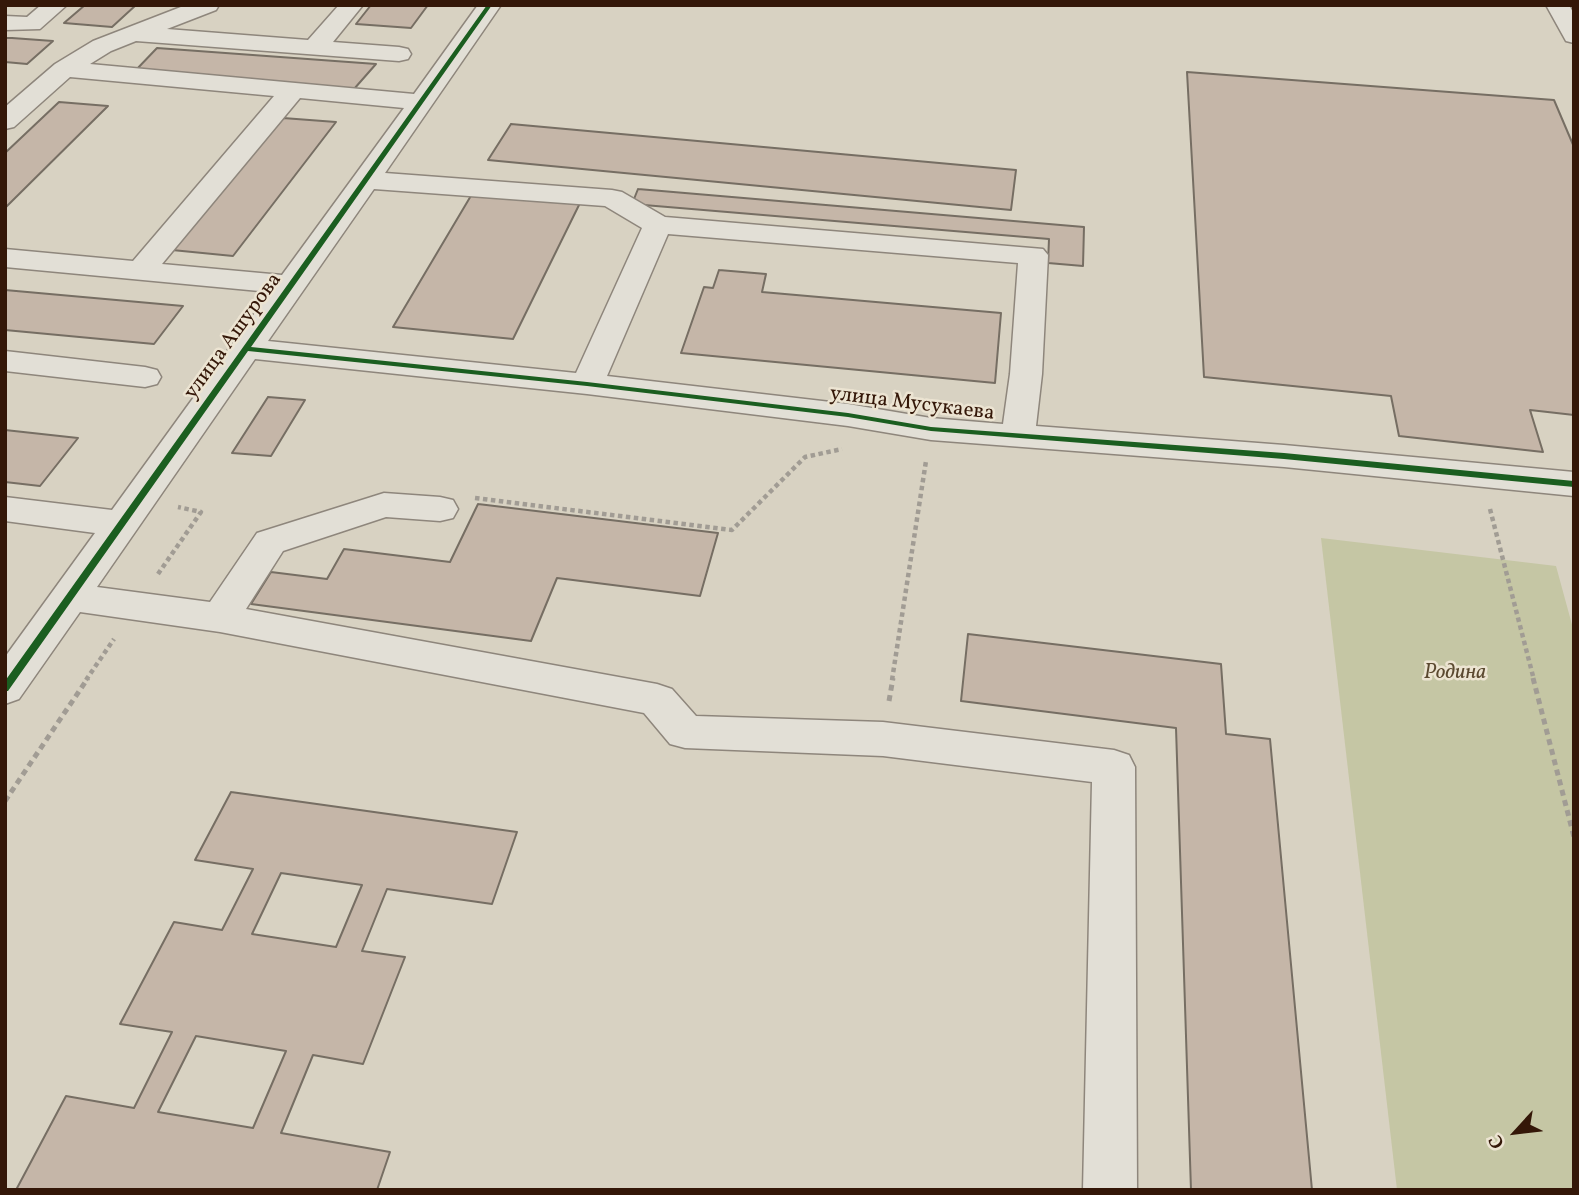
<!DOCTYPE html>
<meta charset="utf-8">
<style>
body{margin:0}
#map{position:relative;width:1579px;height:1195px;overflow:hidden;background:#d8d2c2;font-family:Vollkorn,serif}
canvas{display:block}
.frame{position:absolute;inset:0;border:7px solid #341708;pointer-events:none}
.north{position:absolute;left:1481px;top:1097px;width:70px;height:70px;-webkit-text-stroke:5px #ece4d2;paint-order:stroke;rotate:243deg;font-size:19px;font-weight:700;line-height:28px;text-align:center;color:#341708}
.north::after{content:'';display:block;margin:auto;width:24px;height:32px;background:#341708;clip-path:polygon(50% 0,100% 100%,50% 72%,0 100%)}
</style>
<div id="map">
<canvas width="1579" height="1195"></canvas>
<div class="frame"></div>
<div class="north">С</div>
</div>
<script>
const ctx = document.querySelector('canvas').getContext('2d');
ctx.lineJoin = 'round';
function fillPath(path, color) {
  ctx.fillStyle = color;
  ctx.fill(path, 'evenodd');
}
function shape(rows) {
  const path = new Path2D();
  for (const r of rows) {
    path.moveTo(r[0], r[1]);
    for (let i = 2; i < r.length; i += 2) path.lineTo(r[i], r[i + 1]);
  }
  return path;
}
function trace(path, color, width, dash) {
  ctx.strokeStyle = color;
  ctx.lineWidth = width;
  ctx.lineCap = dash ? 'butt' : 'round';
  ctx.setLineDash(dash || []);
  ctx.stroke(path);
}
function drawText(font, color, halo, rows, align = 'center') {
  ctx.font = font + ' Vollkorn,serif';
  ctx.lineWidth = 5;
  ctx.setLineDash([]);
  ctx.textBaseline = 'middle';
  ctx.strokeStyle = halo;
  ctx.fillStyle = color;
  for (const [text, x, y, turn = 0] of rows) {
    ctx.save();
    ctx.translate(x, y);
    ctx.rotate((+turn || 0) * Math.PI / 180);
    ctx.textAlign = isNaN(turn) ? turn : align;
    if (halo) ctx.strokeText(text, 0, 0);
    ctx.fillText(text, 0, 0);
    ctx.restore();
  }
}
fillPath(shape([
 [1321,538,1556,566,1574,632,1574,1190,1397,1190]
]), '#c5c6a4');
const building = shape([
 [85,5,136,5,112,27,64,23,85,5],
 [371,5,428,5,411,28,356,24,371,5],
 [5,38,12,38,53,41,27,64,5,62,5,38],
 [157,48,376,64,354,89,135,71,157,48],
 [1187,72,1554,100,1574,147,1574,415,1530,410,1543,452,1399,436,1391,396,1204,377,1187,72],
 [59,102,108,106,5,208,5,153,59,102],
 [283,118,336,122,233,256,172,250,283,118],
 [511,124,1016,170,1011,210,488,160,511,124],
 [638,189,1084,227,1083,266,1048,263,1049,239,632,204,638,189],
 [472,194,580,203,513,339,393,327,472,194],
 [719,270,766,274,762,292,1001,313,995,383,681,353,704,287,713,288,719,270],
 [5,290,183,306,154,344,5,330,5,290],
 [268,397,305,400,271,456,232,453,268,397],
 [5,430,78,438,40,486,5,482,5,430],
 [478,504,718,533,700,596,557,578,531,641,251,604,271,572,327,579,344,549,450,562,478,504],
 [968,634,1221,664,1226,734,1270,739,1312,1190,1191,1190,1176,728,961,701,968,634],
 [231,792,517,832,492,904,387,889,362,951,405,957,363,1064,313,1055,281,1133,390,1152,377,1190,16,1190,66,1096,134,1108,172,1032,120,1024,174,922,222,930,253,869,195,860,231,792],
 [281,873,362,885,336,947,252,934,281,873],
 [196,1036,286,1051,253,1128,158,1112,196,1036]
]);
fillPath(building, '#c5b6a8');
trace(building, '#766e63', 2);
const minor = shape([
 [41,5,67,5,40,29,5,30,5,16,27,17,41,5],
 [186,5,219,5,216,10,167,29,308,40,339,5,363,5,333,42,399,47,408,49,411,54,408,59,399,61,136,41,111,51,90,64,414,94,478,5,501,5,385,173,612,190,622,192,665,217,1043,249,1048,255,1042,374,1036,426,1284,445,1574,472,1574,496,1284,467,931,440,848,426,587,394,255,359,97,587,210,602,257,533,384,493,440,497,453,500,458,509,453,518,440,521,386,517,283,551,246,609,657,684,672,689,696,716,883,722,1114,750,1129,755,1135,767,1137,1190,1083,1190,1092,782,883,756,685,748,670,744,644,713,220,632,80,612,19,699,5,704,5,657,95,533,5,521,5,497,112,510,270,292,5,267,5,249,133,261,274,96,70,77,14,127,5,129,5,107,55,64,93,41,186,5],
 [300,98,404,108,282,275,162,264,300,98],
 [374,189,605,206,642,228,576,373,268,341,374,189],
 [668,234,1018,263,1010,374,1003,424,931,418,848,404,607,376,668,234],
 [1546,5,1569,5,1574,14,1574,43,1566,41,1546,5],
 [5,351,145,367,157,370,161,377,157,384,145,387,5,371,5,351]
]);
trace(minor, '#8e867c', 3);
trace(shape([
 [475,498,732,530,805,457,842,449],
 [1490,509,1534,680],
 [158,574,201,512,178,507],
 [86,680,114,639],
 [892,680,926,461]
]), '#a19c94', 4.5, [4.5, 3.5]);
trace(shape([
 [1533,678,1574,837],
 [889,701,893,678],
 [5,801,88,678]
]), '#a19c94', 5, [6, 4.5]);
fillPath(minor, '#e2dfd6');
fillPath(shape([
 [487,5,492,5,251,347,587,382,848,413,931,427,1284,453,1574,481,1574,487,1284,459,931,431,848,417,587,386,248,351,8,691,5,691,5,681,487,5]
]), '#1b5e20');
drawText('21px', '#341708', '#ece4d2', [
 ["улица Ашурова",234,337,-54],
 ["улица Мусукаева",912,405,7]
]);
drawText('italic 21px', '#5b4930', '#ece4d2', [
 ["Родина",1455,674]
]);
</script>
